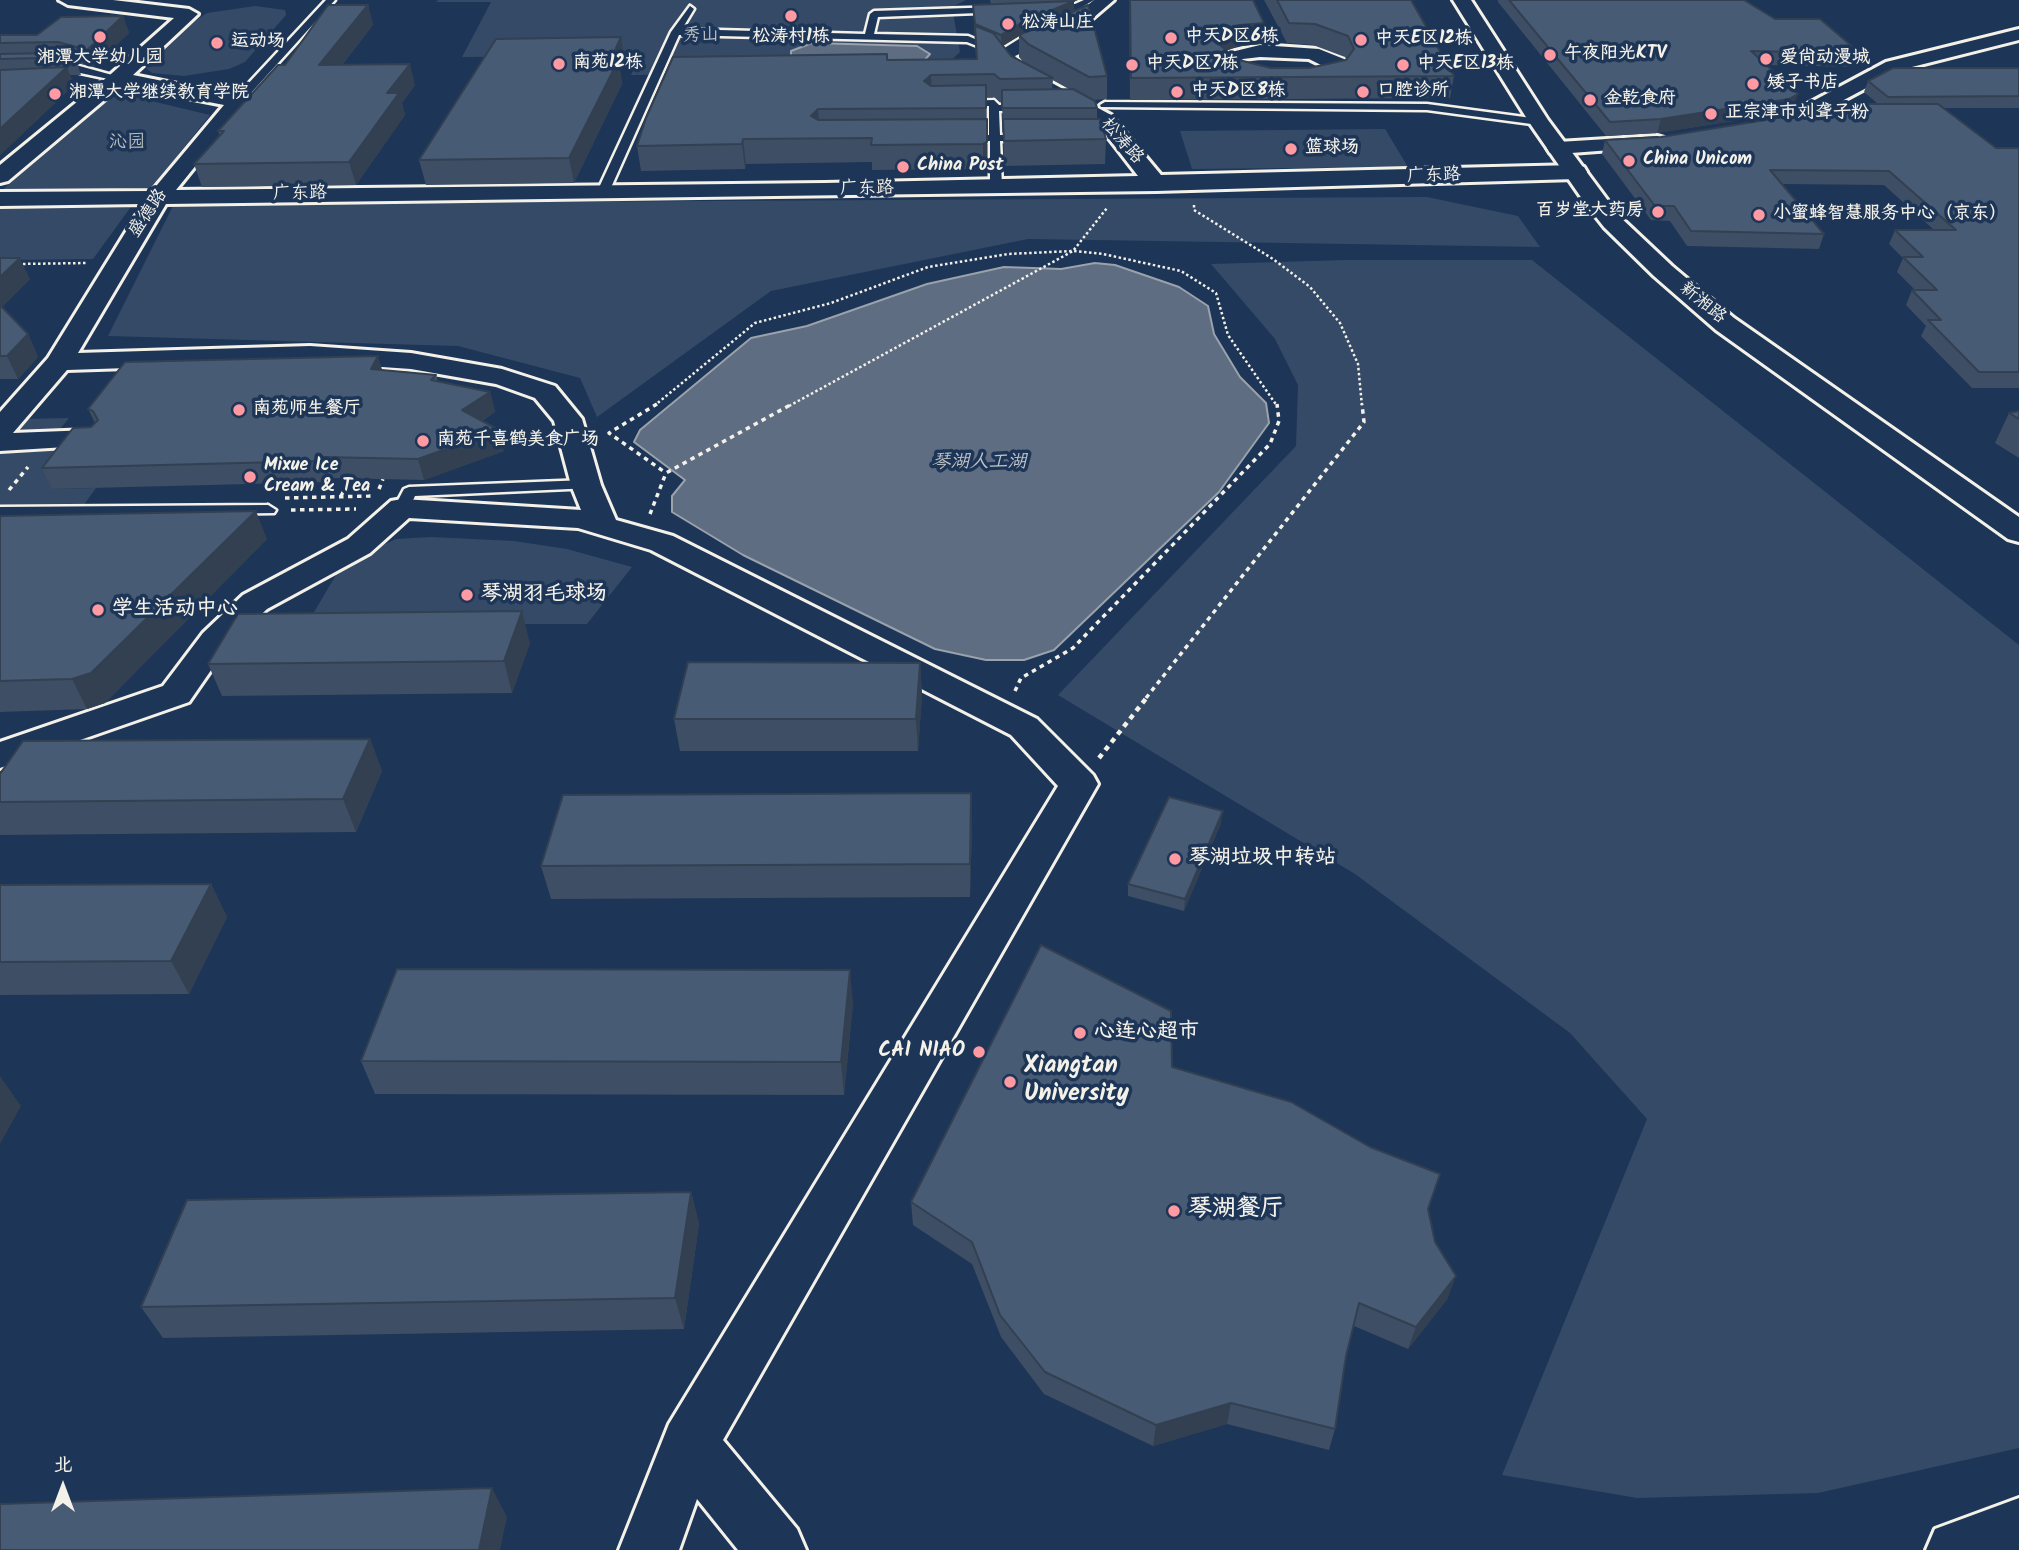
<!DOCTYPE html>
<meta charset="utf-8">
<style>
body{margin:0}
#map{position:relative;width:2019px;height:1550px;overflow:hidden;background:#1d3557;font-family:Kalam,"LXGW WenKai TC",sans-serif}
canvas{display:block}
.north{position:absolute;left:28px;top:1452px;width:70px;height:70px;-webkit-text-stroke:5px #1d3557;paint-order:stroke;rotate:0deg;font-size:19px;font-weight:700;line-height:28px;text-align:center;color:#f4f1e8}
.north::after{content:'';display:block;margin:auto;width:24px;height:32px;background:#f4f1e8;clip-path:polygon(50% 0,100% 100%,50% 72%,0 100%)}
</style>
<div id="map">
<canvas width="2019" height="1550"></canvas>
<div class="north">北</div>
</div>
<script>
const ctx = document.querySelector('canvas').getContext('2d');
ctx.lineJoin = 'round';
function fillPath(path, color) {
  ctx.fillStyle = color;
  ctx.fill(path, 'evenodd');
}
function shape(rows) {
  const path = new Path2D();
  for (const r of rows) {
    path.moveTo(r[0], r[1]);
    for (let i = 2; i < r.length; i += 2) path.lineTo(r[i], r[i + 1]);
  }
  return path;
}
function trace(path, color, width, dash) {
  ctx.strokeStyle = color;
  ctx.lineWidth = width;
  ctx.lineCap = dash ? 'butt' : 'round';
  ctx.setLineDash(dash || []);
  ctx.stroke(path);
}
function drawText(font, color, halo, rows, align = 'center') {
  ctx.font = font + ' Kalam,"LXGW WenKai TC",sans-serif';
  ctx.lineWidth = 7;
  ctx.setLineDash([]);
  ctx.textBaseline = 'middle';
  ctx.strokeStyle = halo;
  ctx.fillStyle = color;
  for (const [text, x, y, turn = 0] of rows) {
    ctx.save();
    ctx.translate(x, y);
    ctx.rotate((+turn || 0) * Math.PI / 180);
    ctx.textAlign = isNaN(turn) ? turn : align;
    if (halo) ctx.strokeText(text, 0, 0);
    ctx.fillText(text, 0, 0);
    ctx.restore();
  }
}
fillPath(shape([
 [438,0,966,0,952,7,960,52,938,73,631,75,640,56,462,57,491,2,436,2],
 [255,6,285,10,286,15,245,62,229,69,184,76,152,73,146,68,192,23,207,13],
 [114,92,210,115,149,191,0,192],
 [1385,129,1408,167,1192,169,1180,131],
 [1427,197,1518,216,1540,247,1028,239,771,291,597,417,580,378,458,346,108,336,174,204],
 [133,204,93,259,0,260,0,206],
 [1345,260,1532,260,2019,645,2019,1448,1818,1493,1637,1498,1502,1475,1647,1119,1570,1033,1355,874,1058,695,1296,446,1298,385,1275,339,1211,264],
 [69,418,52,439,90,439,53,489,96,488,81,509,0,510,0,444,21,419],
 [431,537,514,541,567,549,632,567,587,624,307,624,343,563,396,539]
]), '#354a67');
const water = shape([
 [812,43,917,46,930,54,922,63,791,60,791,51,812,43],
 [1095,263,1115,265,1179,287,1208,306,1214,334,1240,377,1266,403,1269,423,1219,492,1054,650,1024,660,986,660,935,649,743,555,672,512,672,496,685,480,634,442,640,430,751,338,807,326,927,284,1004,267,1061,269,1095,263]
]);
fillPath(water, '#5e6d82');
trace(water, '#9aa2ab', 2);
const lane = shape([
 [326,0,335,0,241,104,233,104,233,100,326,0],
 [1084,0,1094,0,1077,10,1048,11,1044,8,1048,5,1075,4,1084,0],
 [690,6,694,9,682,29,865,34,870,14,874,11,1000,7,1004,10,1003,12,878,17,874,34,968,36,1003,51,995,53,967,42,679,35,609,192,599,194,597,192,671,32,690,6],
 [55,62,65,62,123,78,118,81,52,67,50,65,55,62],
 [994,100,999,105,1028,104,1033,107,1028,110,999,111,1000,135,1027,135,1032,138,1027,141,1000,141,1002,187,996,190,990,187,990,141,963,141,958,138,963,135,989,135,989,106,961,107,956,104,961,101,994,100],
 [1105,102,1427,104,1539,119,1544,122,1539,125,1427,110,1101,107,1100,105,1105,102],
 [586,480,594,485,591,488,415,496,408,511,402,513,394,508,404,489,409,487,586,480],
 [268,505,276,510,274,513,0,517,0,507,268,505]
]);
const street = shape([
 [59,0,113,0,189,9,198,14,133,75,237,96,244,98,247,102,176,190,825,183,1138,176,1097,123,1012,77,995,54,1022,37,1074,16,1094,0,1114,0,1086,24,1015,56,1026,69,1111,115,1161,175,1576,165,1584,167,1587,172,1584,177,1576,179,1156,191,166,204,78,353,310,346,411,353,502,369,555,386,582,419,601,485,616,520,673,536,1037,719,1093,775,1098,784,723,1440,797,1529,806,1550,738,1550,697,1499,679,1550,619,1550,669,1424,1058,786,1011,735,651,550,578,528,409,518,370,553,267,609,227,647,189,702,0,768,0,742,163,686,203,633,243,595,348,539,391,501,402,499,581,510,571,485,554,421,535,398,496,384,411,369,310,362,67,370,13,433,90,430,100,433,105,439,100,445,0,451,0,412,48,358,143,204,0,206,0,192,152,191,224,105,122,85,8,181,0,183,0,165,111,74,174,18,68,5,59,0],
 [2019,29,2019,40,1900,70,1797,125,1775,129,1768,127,1765,123,1768,119,1785,116,1886,62,2019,29],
 [1260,45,1319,49,1344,59,1349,69,1342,79,1335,81,1306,87,1269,87,1235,79,1219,64,1223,54,1260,45],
 [1260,57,1309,59,1329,69,1306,75,1269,75,1249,71,1239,62,1243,59,1260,57],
 [1657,136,1664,138,1668,142,1664,146,1558,154,1550,153,1547,148,1550,143,1558,142,1657,136],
 [2019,1498,2019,1550,1926,1550,1935,1529,2019,1498]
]);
const secondary = shape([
 [1453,0,1471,0,1548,120,1620,217,1672,266,1734,318,2019,517,2019,542,2008,539,1716,330,1654,276,1604,227,1585,203,1529,122,1453,0]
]);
trace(lane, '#f4f1e8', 5);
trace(street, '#f4f1e8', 6);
trace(secondary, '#f4f1e8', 6);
trace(shape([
 [1194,205,1194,210,1273,259,1310,287,1340,323,1358,364,1362,406],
 [18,264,87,263],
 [654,406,755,323,831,303,928,267,1008,254,1073,251,1103,254,1181,271,1216,293,1228,335,1277,406],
 [789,406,1073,251,1107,208]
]), '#f4f1e8', 2.5, [2.5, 2.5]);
trace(shape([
 [657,404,609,433,666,473],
 [379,489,383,479],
 [9,490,28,467],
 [341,496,350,479],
 [285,498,371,496],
 [291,510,356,509],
 [650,514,666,473,792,404],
 [1015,691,1021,678,1073,648,1270,444,1279,421,1277,404],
 [1146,698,1364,422,1362,404]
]), '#f4f1e8', 3.5, [4.5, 4.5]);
trace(shape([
 [1099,758,1148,696]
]), '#f4f1e8', 4.5, [5, 5]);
fillPath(lane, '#1d3557');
fillPath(street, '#1d3557');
fillPath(secondary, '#1d3557');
fillPath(shape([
 [990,0,1078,0,1074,1,1074,11,1107,76,1107,99,1093,100,1097,108,1097,119,1106,139,1105,164,1004,166,1002,102,1000,102,994,97,986,97,987,167,983,169,872,170,872,162,746,164,745,169,641,171,637,146,887,54,888,60,976,59,973,5,991,4],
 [1019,36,1019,57,1025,64,1011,56,1003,46],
 [1053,80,1069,89,1052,89],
 [1129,0,1253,0,1262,44,1238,46,1226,51,1235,59,1271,68,1309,68,1346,59,1345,57,1313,45,1287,43,1264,0,1411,0,1454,76,1450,98,1130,100],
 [1498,0,1744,0,1775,19,1860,53,1855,67,1766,65,1793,109,1784,113,1657,133,1606,136,1498,2],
 [368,5,373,25,342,65,415,85,402,103,405,115,356,185,202,187,194,164,220,136,218,131,285,65],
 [123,16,129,33,93,67,77,63,81,75,70,75,74,85,0,155,0,35,37,35],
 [621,37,624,59,620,70,622,84,574,183,426,185,419,160],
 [2019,68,2019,108,1944,108,1996,148,2019,148,2019,388,1972,388,1921,336,1926,326,1906,305,1912,290,1915,290,1897,272,1903,258,1889,244,1895,230,1934,230,1884,185,1782,184,1824,234,1819,249,1687,246,1670,221,1651,220,1602,154,1605,140,1661,137,1878,104,1864,92,1868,81],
 [0,258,30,279,2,307,28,334,38,357,18,379,0,379],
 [382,370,436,375,438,382,490,392,495,412,482,421,504,451,424,480,330,478,328,482,52,489,42,468,95,423,88,409],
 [2019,411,2019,458,1995,443,2009,413],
 [0,516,267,539,105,703,87,709,0,712],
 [530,643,512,693,222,696,208,664],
 [920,663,922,695,918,751,680,751,674,719],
 [370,739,382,771,356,832,0,835,0,774],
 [1221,823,1184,911,1128,896,1128,884],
 [972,826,970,897,551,899,541,866],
 [211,884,227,917,189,994,0,995,0,885],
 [853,1003,844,1095,375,1094,361,1061],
 [1172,1067,1428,1210,1448,1298,1408,1349,1354,1326,1346,1356,1335,1429,1329,1450,1227,1424,1153,1446,1044,1394,1001,1337,972,1264,913,1225,911,1202],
 [691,1192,699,1224,684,1329,163,1338,141,1307]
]), '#3e4e64');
fillPath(shape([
 [1074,1,1074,13,1021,35,1001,47,1001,35,1021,23],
 [368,5,373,25,325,86,319,65],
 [123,16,129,33,93,67,87,50],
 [1264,23,1262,44,1238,46,1221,53,1218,43,1222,32,1240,25],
 [621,37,624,59,620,70,622,84,574,183,569,158],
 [410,64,415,85,402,103,405,115,356,185,349,162,387,93],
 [67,67,74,85,0,155,0,129],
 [931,75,932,98,924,81],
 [1798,94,1793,109,1784,113,1657,133,1661,119],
 [818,109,820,133,811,116],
 [987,119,987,167,983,169,983,144],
 [743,139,746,164,745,169,742,144],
 [20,258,30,279,0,309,0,277],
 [28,334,38,357,18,379,7,356],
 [378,356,384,376,371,369],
 [490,392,495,412,467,430,462,410],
 [499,430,504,451,424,480,418,459],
 [323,457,330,478,328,482,321,461],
 [256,511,267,539,105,703,87,709,72,679],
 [522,611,530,643,512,693,504,661],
 [920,663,922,695,918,751,916,719],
 [370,739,382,771,356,832,343,799],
 [971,793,972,826,970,897,970,864],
 [1223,811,1221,823,1184,911,1185,899],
 [211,884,227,917,189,994,171,961],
 [850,970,853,1003,844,1095,841,1062],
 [0,1076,21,1106,0,1144],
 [691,1192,699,1224,684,1329,675,1298],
 [1456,1276,1448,1298,1408,1349,1416,1327],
 [1231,1403,1227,1424,1153,1446,1156,1425],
 [492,1488,507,1517,500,1550,479,1550]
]), '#324051');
const building = shape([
 [1130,0,1253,0,1264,23,1240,25,1222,32,1218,43,1235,59,1271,68,1309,68,1346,60,1354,49,1348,36,1315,24,1289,23,1277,0,1411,0,1454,76,1131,78,1130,0],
 [1509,0,1744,0,1775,19,1820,19,1860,53,1751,51,1798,94,1789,99,1661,119,1610,122,1509,0],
 [1074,1,1021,23,1001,35,975,24,973,5,1074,1],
 [328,5,368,5,319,65,410,64,387,93,399,93,349,162,194,164,224,131,218,131,278,65,285,65,328,5],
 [1088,5,1107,76,1089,77,1028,44,1019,35,1088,5],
 [123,16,87,50,58,42,0,43,0,35,37,35,61,17,123,16],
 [975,26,993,33,1011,56,1053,78,1000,79,994,74,931,75,924,81,931,86,986,85,986,108,818,109,811,116,818,120,987,119,987,142,983,144,871,145,872,138,743,139,742,144,637,146,646,118,673,57,887,54,887,60,977,59,975,26],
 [621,37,610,61,618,61,569,158,419,160,496,39,621,37],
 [58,53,75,57,0,59,0,54,58,53],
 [67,67,3,126,0,129,0,70,67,67],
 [1893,68,2019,68,2019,96,1888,97,1868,81,1893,68],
 [1073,89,1095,101,1097,108,1002,108,1002,90,1073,89],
 [1822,104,1938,104,1996,148,2019,148,2019,372,1979,372,1928,320,1941,320,1912,290,1937,290,1903,257,1923,257,1895,230,1956,230,1889,171,1770,170,1824,234,1691,231,1674,206,1655,206,1605,140,1661,137,1802,114,1822,104],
 [1003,119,1100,119,1106,139,1004,141,1003,119],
 [0,258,20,258,0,277,0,258],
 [0,305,28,334,7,356,0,356,0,305],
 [378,356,371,369,436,375,431,380,490,392,462,410,499,430,418,459,323,457,321,461,42,468,73,428,91,427,98,420,93,411,88,409,125,362,378,356],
 [2019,411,2019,419,2009,413,2019,411],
 [256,511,91,673,72,679,0,681,0,516,256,511],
 [522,611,504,661,208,664,238,614,522,611],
 [688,662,920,663,916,719,674,719,688,662],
 [370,739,343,799,0,802,0,774,23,741,370,739],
 [971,793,970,864,541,866,563,795,971,793],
 [1169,797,1223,811,1185,899,1128,884,1169,797],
 [211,884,171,961,0,962,0,885,211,884],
 [1041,945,1171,1011,1172,1067,1291,1102,1370,1147,1440,1174,1428,1209,1435,1242,1456,1276,1416,1327,1359,1303,1346,1356,1335,1429,1231,1403,1156,1425,1045,1372,1000,1315,972,1242,911,1202,1041,945],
 [397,969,850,970,841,1062,361,1061,397,969],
 [691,1192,675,1298,141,1307,187,1200,691,1192],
 [492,1488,479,1550,0,1550,0,1504,492,1488]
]);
fillPath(building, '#485b74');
trace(building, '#324051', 2);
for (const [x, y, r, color] of [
 [791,16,7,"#ff9aa2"],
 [1008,24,7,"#ff9aa2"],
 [100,37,7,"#ff9aa2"],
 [1171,38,7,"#ff9aa2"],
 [1361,40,7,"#ff9aa2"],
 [217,43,7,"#ff9aa2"],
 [1550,55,7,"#ff9aa2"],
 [1766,59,7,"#ff9aa2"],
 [559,64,7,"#ff9aa2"],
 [1132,65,7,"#ff9aa2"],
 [1403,65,7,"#ff9aa2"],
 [1753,84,7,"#ff9aa2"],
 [1177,92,7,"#ff9aa2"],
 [1363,92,7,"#ff9aa2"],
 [55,94,7,"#ff9aa2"],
 [1590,100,7,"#ff9aa2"],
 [1711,114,7,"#ff9aa2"],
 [1291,149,7,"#ff9aa2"],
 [1629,161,7,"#ff9aa2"],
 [903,167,7,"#ff9aa2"],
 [1658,212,7,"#ff9aa2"],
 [1759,215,7,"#ff9aa2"],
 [239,410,7,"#ff9aa2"],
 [423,441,7,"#ff9aa2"],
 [250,477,7,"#ff9aa2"],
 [467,595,7,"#ff9aa2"],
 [98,610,7,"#ff9aa2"],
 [1175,859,7,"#ff9aa2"],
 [1080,1033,7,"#ff9aa2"],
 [979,1052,7,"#ff9aa2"],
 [1010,1082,7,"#ff9aa2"],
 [1174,1211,7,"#ff9aa2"]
]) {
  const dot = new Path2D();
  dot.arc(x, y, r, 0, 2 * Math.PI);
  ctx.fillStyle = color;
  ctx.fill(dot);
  trace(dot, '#1d3557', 2.5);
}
drawText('bold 18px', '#f4f1e8', '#1d3557', [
 ["松涛山庄",1022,24],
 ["松涛村1栋",791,38,"center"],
 ["中天D区6栋",1185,38],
 ["中天E区12栋",1375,40],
 ["运动场",231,43],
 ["午夜阳光KTV",1564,55],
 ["湘潭大学幼儿园",100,59,"center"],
 ["爱尚动漫城",1780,59],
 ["南苑12栋",573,64],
 ["中天D区7栋",1146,65],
 ["中天E区13栋",1417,65],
 ["矮子书店",1767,84],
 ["中天D区8栋",1191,92],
 ["口腔诊所",1377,92],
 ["湘潭大学继续教育学院",69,94],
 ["金乾食府",1604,100],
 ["正宗津市刘聋子粉",1725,114],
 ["篮球场",1305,149],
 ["China Unicom",1643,161],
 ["China Post",917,167],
 ["百岁堂大药房",1644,212,"right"],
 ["小蜜蜂智慧服务中心（京东）",1773,215],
 ["南苑师生餐厅",253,410],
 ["南苑千喜鹤美食广场",437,441],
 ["Mixue Ice",264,467],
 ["Cream & Tea",264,488]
], 'left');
drawText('18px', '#bbbfc1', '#1d3557', [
 ["秀山",701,37],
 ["沁园",127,144]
]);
drawText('18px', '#f4f1e8', '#1d3557', [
 ["松涛路",1121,142,49],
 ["广东路",1434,177,-2],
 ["广东路",867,190,-1],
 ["广东路",300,195,-1],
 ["盛德路",149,214,-56],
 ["新湘路",1702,304,39]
]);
drawText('italic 19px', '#c0c3c4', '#1d3557', [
 ["琴湖人工湖",979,464]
]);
drawText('bold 21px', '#f4f1e8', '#1d3557', [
 ["琴湖羽毛球场",481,595],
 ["学生活动中心",112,610],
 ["琴湖垃圾中转站",1189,859],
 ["心连心超市",1094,1033],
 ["CAI NIAO",965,1052,"right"]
], 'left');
drawText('bold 24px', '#f4f1e8', '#1d3557', [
 ["Xiangtan",1024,1068],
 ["University",1024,1096],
 ["琴湖餐厅",1188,1211]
], 'left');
</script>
